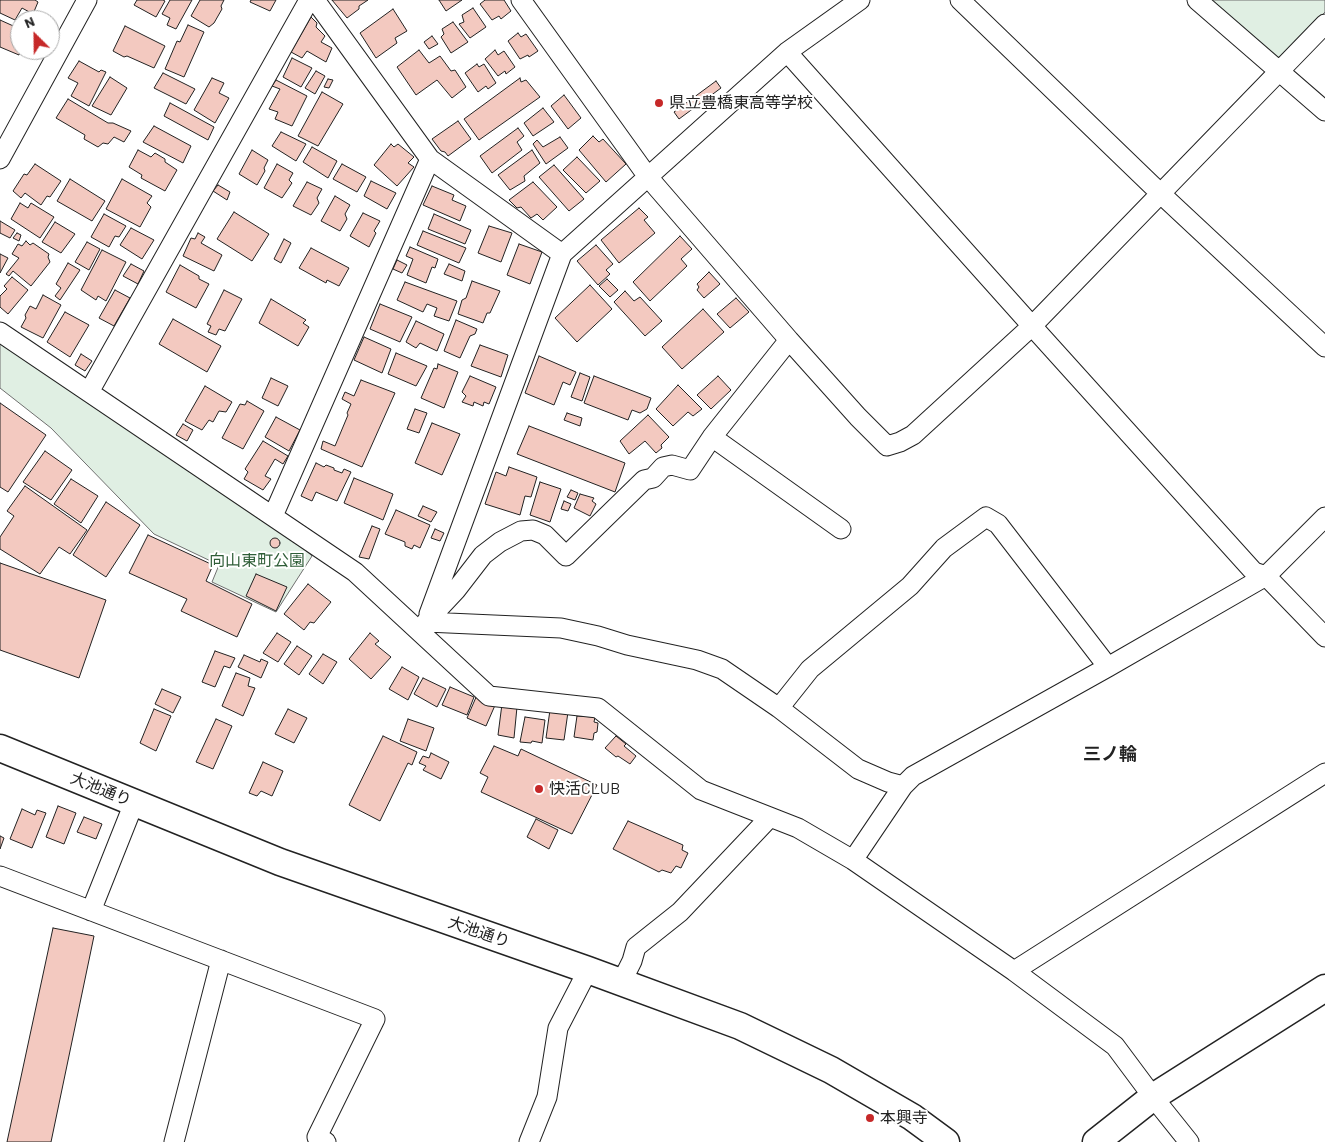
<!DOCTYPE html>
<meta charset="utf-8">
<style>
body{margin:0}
#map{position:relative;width:1325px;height:1142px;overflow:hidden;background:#fff;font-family:Barlow,sans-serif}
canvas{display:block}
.north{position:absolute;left:10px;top:10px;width:50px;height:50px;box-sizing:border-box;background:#fff;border:1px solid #a7a7a7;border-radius:50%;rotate:337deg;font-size:14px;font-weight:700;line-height:20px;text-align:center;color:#222}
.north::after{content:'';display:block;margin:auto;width:18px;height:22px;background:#c62828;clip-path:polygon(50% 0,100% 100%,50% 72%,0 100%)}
</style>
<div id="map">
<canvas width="1325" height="1142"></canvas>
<div class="north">N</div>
</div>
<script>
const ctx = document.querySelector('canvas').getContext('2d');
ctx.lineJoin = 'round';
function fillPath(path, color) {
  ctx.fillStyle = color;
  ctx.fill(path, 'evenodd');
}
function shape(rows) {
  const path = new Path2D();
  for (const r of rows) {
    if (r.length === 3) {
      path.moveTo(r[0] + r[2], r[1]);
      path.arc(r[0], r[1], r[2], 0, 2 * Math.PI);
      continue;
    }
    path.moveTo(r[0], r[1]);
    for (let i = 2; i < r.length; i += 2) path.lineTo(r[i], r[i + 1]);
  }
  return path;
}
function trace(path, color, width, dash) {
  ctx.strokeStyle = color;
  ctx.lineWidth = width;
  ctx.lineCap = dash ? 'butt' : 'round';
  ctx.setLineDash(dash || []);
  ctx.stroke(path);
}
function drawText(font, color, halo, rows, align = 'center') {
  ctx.font = font + ' Barlow,"Noto Sans JP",sans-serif';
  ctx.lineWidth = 4;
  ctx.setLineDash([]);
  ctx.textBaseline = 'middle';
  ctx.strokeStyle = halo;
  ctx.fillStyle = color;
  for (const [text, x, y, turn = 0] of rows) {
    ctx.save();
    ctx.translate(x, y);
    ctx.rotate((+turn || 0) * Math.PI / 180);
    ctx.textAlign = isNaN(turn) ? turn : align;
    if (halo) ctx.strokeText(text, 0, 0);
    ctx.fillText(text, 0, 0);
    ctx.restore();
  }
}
const green = shape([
 [1207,0,1325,0,1325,12,1284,56,1274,60,1207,0],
 [0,342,300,545,312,556,276,612,212,582,219,565,154,534,51,428,0,388,0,342]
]);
fillPath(green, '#e0efe3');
trace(green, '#6f6f6f', 1);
const building = shape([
 [0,0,35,0,38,2,33,14,22,8,15,20,0,13,0,0],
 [137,0,163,0,165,1,156,17,134,5,137,0],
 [170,0,192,0,176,29,167,25,170,18,162,14,170,0],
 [200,0,224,0,221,6,222,9,214,23,209,27,191,16,200,0],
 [251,0,276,0,270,11,250,2,251,0],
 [332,0,368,0,359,6,359,9,347,18,332,0],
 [439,0,462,0,446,11,439,0],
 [485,0,504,0,511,11,501,19,499,16,492,20,480,4,485,0],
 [473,8,486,27,470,38,459,24,464,22,462,15,473,8],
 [393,9,407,31,395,38,397,43,376,58,360,33,393,9],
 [311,17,317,23,316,27,325,36,321,42,332,48,326,62,307,51,302,58,291,52,311,17],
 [0,20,20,29,20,50,21,50,19,55,0,47,0,20],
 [453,22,468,42,451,53,441,37,444,34,442,29,453,22],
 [188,25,204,32,184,77,165,69,177,41,180,42,188,25],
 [125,26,165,46,154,68,127,56,124,57,113,51,125,26],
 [518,33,521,37,526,34,538,51,529,57,528,55,520,59,508,41,518,33],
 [432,36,438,44,429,49,424,42,432,36],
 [419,50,429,63,440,56,451,71,455,70,466,87,452,98,437,80,416,95,397,67,419,50],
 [495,50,498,55,504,51,515,67,506,74,505,71,498,76,485,59,495,50],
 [292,58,312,68,301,87,283,77,292,58],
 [79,61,99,72,101,70,106,72,89,106,71,96,78,83,68,78,79,61],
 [477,64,479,67,484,64,496,83,488,89,486,86,478,92,465,73,477,64],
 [316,71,325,76,315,94,305,88,316,71],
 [163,73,195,89,186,104,154,88,163,73],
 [110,77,127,88,111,115,92,106,110,77],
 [212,78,224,83,219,93,229,98,215,123,194,110,212,78],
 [520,78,521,82,526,80,540,97,479,140,464,119,520,78],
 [328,79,333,80,329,88,324,87,328,79],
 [276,80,307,96,292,126,275,119,278,112,269,109,280,89,272,86,276,80],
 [716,81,721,88,679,119,674,112,716,81],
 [322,92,343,104,318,146,298,136,322,92],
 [564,95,581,118,568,129,551,106,564,95],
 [68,99,108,123,113,123,131,131,124,142,114,137,108,144,103,143,98,147,84,139,85,135,56,118,68,99],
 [170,103,214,127,208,140,164,116,170,103],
 [543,108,554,122,533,136,524,123,543,108],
 [458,121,471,139,448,156,445,152,441,151,432,139,458,121],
 [154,126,191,146,183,163,143,142,154,126],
 [518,128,524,136,517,142,522,150,492,173,480,156,518,128],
 [281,132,306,144,296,161,272,146,281,132],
 [593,136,599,142,603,139,626,164,606,182,579,150,593,136],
 [560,137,568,148,546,164,533,144,537,140,543,147,560,137],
 [391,144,394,147,398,144,414,157,408,163,414,167,397,186,374,165,391,144],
 [312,147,337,161,328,178,303,162,312,147],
 [138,150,151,157,155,153,165,159,165,162,177,170,165,191,141,178,142,175,129,167,138,150],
 [252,150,268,160,264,168,265,171,257,185,239,174,252,150],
 [532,150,540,163,524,176,525,181,510,190,498,175,532,150],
 [577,157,600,181,586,193,563,170,577,157],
 [35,164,61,181,50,197,47,196,41,205,25,193,21,198,13,191,24,174,27,175,35,164],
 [277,164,293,173,289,180,292,183,282,198,264,188,277,164],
 [342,164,366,177,357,192,333,179,342,164],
 [554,165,584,199,569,211,539,177,554,165],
 [70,179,105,201,92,221,57,201,70,179],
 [122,179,152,196,147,203,151,207,140,227,106,209,122,179],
 [371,181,396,193,387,209,364,196,371,181],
 [307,182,322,189,317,198,319,203,311,215,293,206,307,182],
 [533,182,557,207,543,220,537,214,531,218,521,207,517,208,509,200,533,182],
 [218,185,230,192,227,200,213,191,218,185],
 [432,186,454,195,452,200,466,206,460,221,423,205,432,186],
 [335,196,350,205,345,214,347,219,340,231,321,221,335,196],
 [20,203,28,208,31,203,54,217,40,238,11,219,20,203],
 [639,208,648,217,644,220,655,233,619,263,601,240,639,208],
 [234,212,269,234,252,261,217,239,234,212],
 [363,213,380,221,374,231,376,233,369,247,350,236,363,213],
 [104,214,126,226,119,237,115,236,109,247,91,237,104,214],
 [434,214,471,230,465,244,428,229,434,214],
 [0,221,15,230,10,238,0,233,0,221],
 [55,222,75,234,61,253,42,242,55,222],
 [489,226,512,233,501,262,478,253,489,226],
 [131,228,154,240,142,259,120,245,131,228],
 [423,231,466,248,459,263,417,245,423,231],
 [17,233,21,235,19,241,13,238,17,233],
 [198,233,205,237,201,243,222,255,214,271,183,256,191,238,195,239,198,233],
 [680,236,692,249,681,259,687,266,650,301,633,282,680,236],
 [284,239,291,243,281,263,274,259,284,239],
 [26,241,30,245,33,243,49,254,48,257,50,262,31,286,13,271,9,276,6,274,19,258,12,254,18,244,22,246,26,241],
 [87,242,100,249,89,270,75,262,87,242],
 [519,244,542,252,530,284,507,275,519,244],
 [596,245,613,264,606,270,610,274,598,285,577,261,596,245],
 [410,247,438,259,435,268,432,267,426,283,407,275,413,259,406,256,410,247],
 [311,248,349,268,339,286,327,280,326,283,299,268,311,248],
 [102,250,126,262,106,301,98,296,96,300,81,290,102,250],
 [0,254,8,258,0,273,0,254],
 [397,260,407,265,402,273,393,269,397,260],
 [68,263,80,270,60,300,55,296,61,288,56,284,68,263],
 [131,264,144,271,138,284,123,276,131,264],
 [449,264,465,271,462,281,444,274,449,264],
 [180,265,199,276,199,279,209,284,196,308,166,292,180,265],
 [709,272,720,284,704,298,697,290,699,287,697,284,709,272],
 [12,277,28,290,8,314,0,307,0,296,7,289,4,286,12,277],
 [607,279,618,290,610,297,599,286,607,279],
 [472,281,500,291,490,313,487,313,483,323,458,314,462,300,466,298,472,281],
 [405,282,457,301,449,321,434,316,437,308,427,304,423,312,397,300,405,282],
 [590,285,612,309,577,342,555,318,590,285],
 [115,290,130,298,114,326,99,318,115,290],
 [224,290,242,299,225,331,219,329,216,335,208,332,211,326,207,324,224,290],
 [625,291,634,301,640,297,662,321,645,336,614,302,625,291],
 [43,295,61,305,43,338,21,327,26,318,25,315,30,306,36,309,43,295],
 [736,298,749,312,730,328,717,314,736,298],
 [271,299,306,320,303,323,309,327,298,346,259,323,271,299],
 [380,304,412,317,400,342,370,329,380,304],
 [703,309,724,332,682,369,662,347,703,309],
 [65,312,89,325,70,357,47,342,65,312],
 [173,319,221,346,207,372,159,344,173,319],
 [456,320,477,329,475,334,470,336,460,358,444,351,456,320],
 [416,321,444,334,437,351,420,343,416,348,406,342,416,321],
 [364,337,391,349,382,373,354,360,364,337],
 [480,345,508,355,501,377,471,366,480,345],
 [396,353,427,366,416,386,388,374,396,353],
 [81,354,92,361,85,371,75,365,81,354],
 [539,356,576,372,570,385,563,382,554,405,525,393,539,356],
 [438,364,458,372,444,408,421,398,434,368,437,369,438,364],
 [580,373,590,377,582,401,571,397,580,373],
 [470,376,496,387,489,404,484,402,483,406,474,402,473,406,462,402,466,396,462,392,470,376],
 [594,376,651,398,647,409,640,413,632,410,628,420,584,403,594,376],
 [718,376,731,390,711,409,697,395,718,376],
 [271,378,288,386,278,406,262,398,271,378],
 [361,380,395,393,362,467,321,449,323,441,335,446,348,415,347,413,351,404,342,399,345,392,354,396,361,380],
 [678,385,702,409,693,416,688,412,673,426,656,409,678,385],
 [205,386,232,402,226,412,219,411,213,422,209,420,202,430,185,421,205,386],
 [247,401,264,411,243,449,222,438,240,404,245,405,247,401],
 [0,403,46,435,8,492,0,487,0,403],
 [415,409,427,413,419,433,407,429,415,409],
 [567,413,582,418,580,426,564,420,567,413],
 [648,415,669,437,661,445,662,448,656,453,645,441,629,454,620,441,648,415],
 [276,417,300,430,289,451,265,437,276,417],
 [432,423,460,434,442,475,415,463,432,423],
 [183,424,193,430,187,441,176,435,183,424],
 [529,426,625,463,615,492,517,454,529,426],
 [263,441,288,456,283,464,275,459,265,476,271,479,263,490,244,479,248,472,245,469,263,441],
 [45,451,72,470,51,500,23,482,45,451],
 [316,463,324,467,326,465,334,468,334,470,342,473,344,469,351,472,337,501,316,492,312,501,301,496,316,463],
 [509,467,537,477,531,497,525,496,520,515,485,504,496,472,506,476,509,467],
 [354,478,393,494,383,520,344,503,354,478],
 [71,479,98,496,81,523,54,504,71,479],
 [540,482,561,489,550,522,530,515,540,482],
 [25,486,87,530,70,554,59,547,40,574,0,549,0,537,14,516,7,511,25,486],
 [571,490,578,493,575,500,567,497,571,490],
 [580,494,594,498,592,501,596,504,590,516,574,508,580,494],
 [564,501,571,504,568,511,561,509,564,501],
 [106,502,140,525,106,577,73,555,106,502],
 [423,506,437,512,431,522,418,516,423,506],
 [396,510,430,525,420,548,414,545,412,549,405,546,405,542,385,534,396,510],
 [372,526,380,529,369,559,359,557,372,526],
 [435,529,444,533,440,541,431,538,435,529],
 [148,535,213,565,206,581,252,604,237,637,181,611,187,599,129,573,148,535],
 [275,543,5],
 [0,563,106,600,79,678,0,650,0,563],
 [256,574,287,587,276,611,246,596,256,574],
 [308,584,331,602,314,623,310,622,304,630,284,614,308,584],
 [277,633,291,642,278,662,263,653,277,633],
 [370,633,379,641,375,644,391,657,371,679,349,659,370,633],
 [297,646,312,656,299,675,284,664,297,646],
 [215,651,235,658,230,668,224,666,215,687,202,682,215,651],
 [323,654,337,662,323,684,309,674,323,654],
 [244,655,260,662,261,659,268,662,261,678,238,667,244,655],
 [402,667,419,677,408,700,389,689,402,667],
 [236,673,250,678,248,686,255,688,243,716,222,706,236,673],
 [423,678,446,689,437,707,414,694,423,678],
 [450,687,474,697,467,715,442,705,450,687],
 [162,689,181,697,173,713,155,704,162,689],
 [477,695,496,703,486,726,467,718,477,695],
 [502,704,517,707,514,738,498,735,502,704],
 [154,709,171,716,156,751,140,743,154,709],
 [288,709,307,718,294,743,275,734,288,709],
 [550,710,568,712,564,740,546,738,550,710],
 [577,716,595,717,594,722,598,723,597,732,594,733,593,740,574,737,577,716],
 [525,717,545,720,542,743,532,741,531,743,520,742,525,717],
 [216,719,232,726,213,769,196,762,216,719],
 [408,719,434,728,426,751,400,741,408,719],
 [383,736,417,752,412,765,408,763,380,821,349,805,383,736],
 [616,736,626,744,624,746,636,756,630,764,618,756,616,757,605,748,616,736],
 [494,746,518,756,521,749,597,785,572,834,481,792,488,777,480,773,494,746],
 [431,753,449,762,441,779,423,770,426,766,419,763,423,756,429,758,431,753],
 [263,762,283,771,272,796,261,791,257,796,249,793,263,762],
 [58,806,76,813,64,844,46,837,58,806],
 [22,809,35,815,37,810,46,813,32,848,10,839,22,809],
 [84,817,102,824,96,839,77,832,84,817],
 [536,819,558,830,549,849,527,837,536,819],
 [628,821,683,845,682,850,688,853,681,868,676,866,671,873,662,870,659,872,613,849,628,821],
 [0,836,4,838,0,849,0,836],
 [53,928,94,936,51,1142,7,1142,53,928]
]);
fillPath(building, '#f3c9c0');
trace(building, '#222', 1);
const street = shape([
 [315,0,430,159,562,254],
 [960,0,1161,194,1325,347],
 [1197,0,1325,111],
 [787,52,1032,326,1254,572,1266,576,1325,637],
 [0,159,87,0],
 [0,332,355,572,489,696,598,708,701,790,798,828,853,860,1014,971,1115,1046,1153,1097,1189,1142],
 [789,340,858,417,887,446,900,442,913,435,1032,326,1325,24],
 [89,392,309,0],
 [712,437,841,529],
 [273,516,430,159],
 [429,614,562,254,787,52,860,0],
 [426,622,456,590,483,555,500,542,521,531,533,530,545,535,566,556,644,480,653,478,663,467,672,465,690,470,712,437,789,340,648,177,521,0],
 [426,622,561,628,598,636,627,645,697,660,722,669,779,708,858,769,888,782,903,786],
 [779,708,810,669,910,586,944,548,986,517,998,524,1108,667],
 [853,860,903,786,913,776,1108,667,1266,576,1325,517],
 [0,876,375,1019,317,1137,326,1142],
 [91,911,134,803],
 [1014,971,1325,773],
 [621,983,632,961,636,947,680,912,770,817],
 [174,1142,221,960],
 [529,1142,547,1097,558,1028,588,970]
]);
const secondary = shape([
 [0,748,280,862,588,970,740,1026,831,1070,912,1117,946,1142],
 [1096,1142,1153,1097,1325,988]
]);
trace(street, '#222', 21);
trace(secondary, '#222', 29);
trace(street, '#fff', 19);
trace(secondary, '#fff', 26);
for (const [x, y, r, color] of [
 [659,103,5,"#c62828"],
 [539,789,5,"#c62828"],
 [870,1118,5,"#c62828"]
]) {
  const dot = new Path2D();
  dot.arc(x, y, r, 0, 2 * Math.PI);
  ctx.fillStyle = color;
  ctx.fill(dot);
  trace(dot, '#fff', 2);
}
drawText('16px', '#222', '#fff', [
 ["県立豊橋東高等学校",669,103],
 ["快活CLUB",549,789],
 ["本興寺",880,1118]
], 'left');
drawText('16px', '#2f5e38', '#fff', [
 ["向山東町公園",257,561]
]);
drawText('16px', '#222', '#fff', [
 ["大池通り",101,789,22],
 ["大池通り",479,932,19]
]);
drawText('bold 18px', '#222', '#fff', [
 ["三ノ輪",1110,754]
]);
</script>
